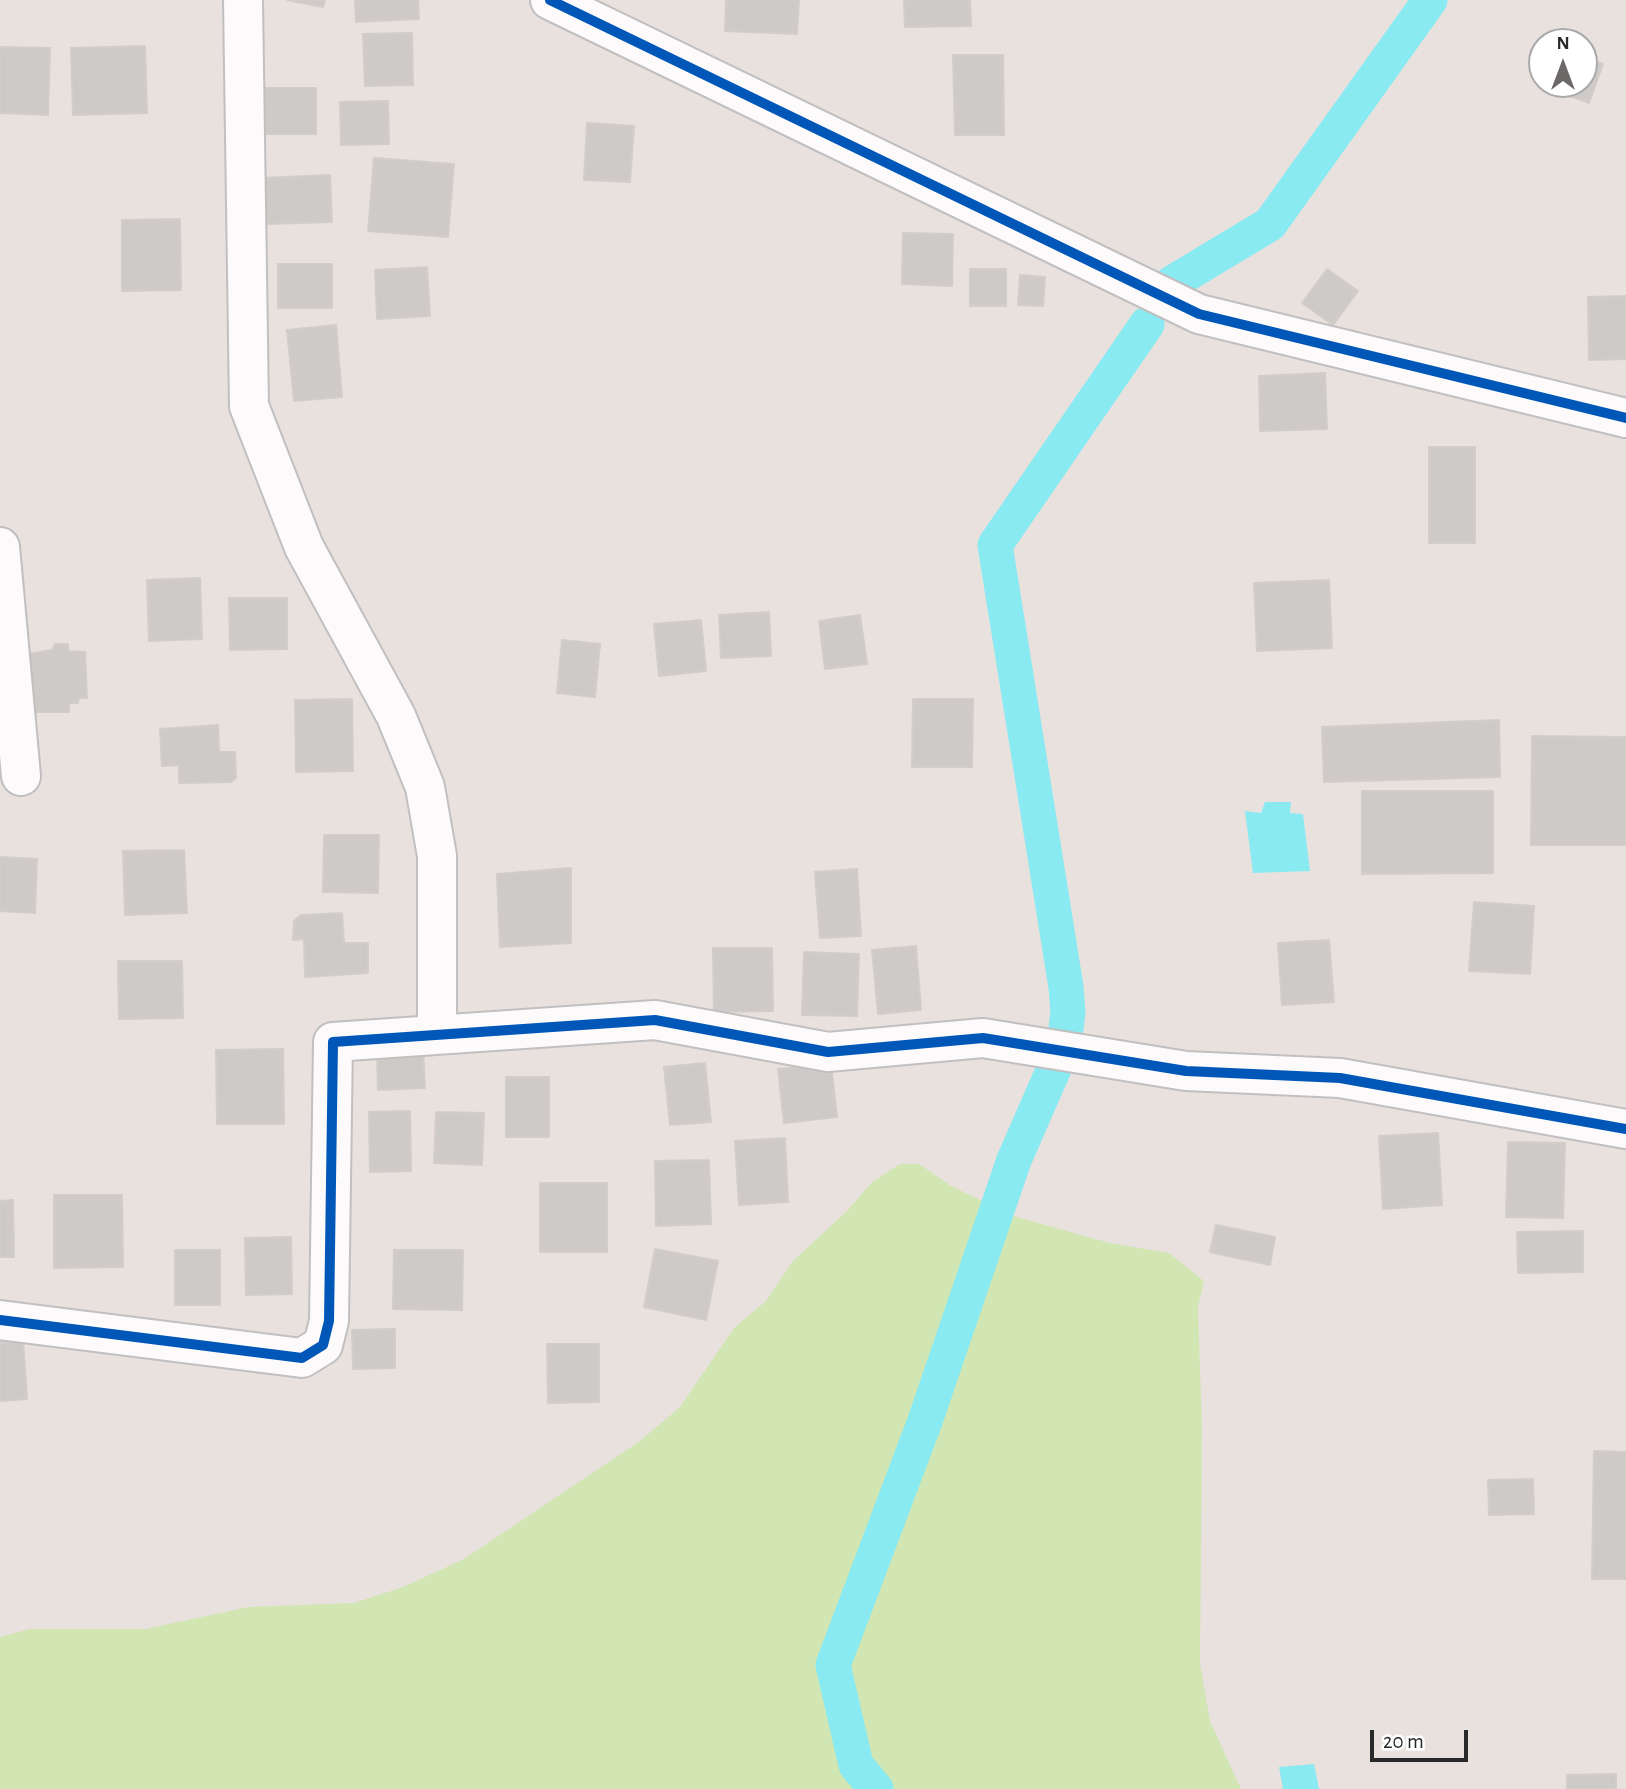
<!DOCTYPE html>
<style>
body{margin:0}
#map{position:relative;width:1626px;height:1789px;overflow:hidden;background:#e8e1de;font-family:"Alegreya Sans",sans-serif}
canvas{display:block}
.north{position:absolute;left:1528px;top:28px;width:70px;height:70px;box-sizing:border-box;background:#fff;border:2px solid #a9a9a9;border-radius:50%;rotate:0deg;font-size:19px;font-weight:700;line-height:28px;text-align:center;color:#292929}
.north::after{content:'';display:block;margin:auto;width:24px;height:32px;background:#6c6968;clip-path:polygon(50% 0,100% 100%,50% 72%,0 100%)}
.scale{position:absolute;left:1370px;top:1730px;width:98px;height:32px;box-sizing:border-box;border:4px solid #292929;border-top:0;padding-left:9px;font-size:21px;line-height:24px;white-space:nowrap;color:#292929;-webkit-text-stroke:5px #fff;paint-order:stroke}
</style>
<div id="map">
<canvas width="1626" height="1789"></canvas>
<div class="north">N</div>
<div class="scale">20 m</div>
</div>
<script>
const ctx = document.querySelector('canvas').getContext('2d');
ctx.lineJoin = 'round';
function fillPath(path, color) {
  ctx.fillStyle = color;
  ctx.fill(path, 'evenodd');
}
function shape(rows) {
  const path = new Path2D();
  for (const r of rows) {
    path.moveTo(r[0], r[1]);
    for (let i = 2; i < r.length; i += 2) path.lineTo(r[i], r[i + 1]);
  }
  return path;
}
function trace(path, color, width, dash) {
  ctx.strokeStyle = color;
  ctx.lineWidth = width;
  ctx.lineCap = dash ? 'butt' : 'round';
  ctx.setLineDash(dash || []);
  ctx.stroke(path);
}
fillPath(shape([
 [900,1164,919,1164,951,1186,1016,1217,1110,1243,1169,1253,1204,1281,1198,1307,1202,1429,1200,1664,1210,1721,1241,1789,0,1789,0,1637,30,1629,146,1629,248,1607,354,1603,403,1587,464,1559,640,1441,680,1407,734,1328,766,1301,793,1261,848,1210,872,1182]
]), '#d1e6b3');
fillPath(shape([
 [1265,802,1291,802,1290,813,1303,814,1310,871,1253,873,1245,811,1261,813],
 [1314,1764,1319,1789,1283,1789,1279,1767]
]), '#89eaf2');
trace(shape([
 [1028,1124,1051,1076]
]), '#89eaf2', 10);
trace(shape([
 [1172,283,1270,224,1430,0],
 [1065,1037,1068,1012,1066,987,995,545,1147,324],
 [876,1789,856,1765,833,1665,925,1421,1014,1160,1056,1064]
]), '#89eaf2', 35);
const building = shape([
 [287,0,325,0,323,7,287,0],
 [355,0,418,0,419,19,356,22,355,0],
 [726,0,799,0,797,34,725,31,726,0],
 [904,0,970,0,971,26,905,27,904,0],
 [412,33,413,85,365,86,363,34,412,33],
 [145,46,147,113,73,115,71,48,145,46],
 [0,47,50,48,48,115,0,113,0,47],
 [953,55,1003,55,1004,135,955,135,953,55],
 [1584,57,1603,64,1589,103,1540,85,1542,79,1542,84,1584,84,1584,57],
 [263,88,316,88,316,134,263,134,263,88],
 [388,101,389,144,341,145,340,102,388,101],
 [587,123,634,126,630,182,584,180,587,123],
 [374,158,454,164,448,237,368,231,374,158],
 [330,175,332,222,266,224,263,178,330,175],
 [180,219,181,290,122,291,122,220,180,219],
 [903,233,953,234,952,286,902,284,903,233],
 [278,264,332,264,332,308,278,308,278,264],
 [427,267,430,316,377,319,375,270,427,267],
 [970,269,1006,269,1006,306,970,306,970,269],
 [1327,269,1358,291,1333,325,1302,303,1327,269],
 [1020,275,1045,277,1043,306,1018,305,1020,275],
 [1626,296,1626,359,1589,360,1588,297,1626,296],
 [336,325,342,397,294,401,287,330,336,325],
 [1325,373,1327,429,1260,431,1259,376,1325,373],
 [1429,447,1475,447,1475,543,1429,543,1429,447],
 [200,578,202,639,149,641,147,580,200,578],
 [1329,580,1332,648,1257,651,1254,583,1329,580],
 [229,598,287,598,287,649,230,650,229,598],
 [769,612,771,656,721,658,719,615,769,612],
 [860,615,867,664,825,669,819,621,860,615],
 [701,620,706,671,659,676,654,624,701,620],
 [562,640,600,644,595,697,557,693,562,640],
 [55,644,68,644,68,651,85,652,87,698,79,698,78,703,69,703,69,712,24,712,28,654,52,650,55,644],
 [352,699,353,771,296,772,295,700,352,699],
 [913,699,973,699,972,767,912,767,913,699],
 [1499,720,1500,777,1324,782,1322,727,1499,720],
 [218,725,219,752,235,752,236,778,231,782,179,783,179,765,162,766,160,729,218,725],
 [1532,736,1626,737,1626,845,1531,845,1532,736],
 [1362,791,1493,791,1493,873,1362,874,1362,791],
 [324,835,379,835,378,893,323,892,324,835],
 [184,850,187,913,125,915,123,851,184,850],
 [0,857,37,859,35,913,0,911,0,857],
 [571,868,571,943,500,947,497,874,571,868],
 [857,869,861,936,820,938,815,872,857,869],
 [1474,902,1534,906,1530,974,1469,971,1474,902],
 [342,913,344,943,368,943,368,973,305,977,304,939,293,940,294,921,301,915,342,913],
 [1329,940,1334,1002,1282,1005,1278,943,1329,940],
 [916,946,921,1010,878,1014,872,950,916,946],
 [713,948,772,948,773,1011,714,1012,713,948],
 [804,952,859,954,857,1016,802,1015,804,952],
 [118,961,182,961,183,1018,119,1019,118,961],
 [283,1049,284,1124,217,1124,216,1050,283,1049],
 [423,1051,425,1088,378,1090,377,1053,423,1051],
 [705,1063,711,1122,670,1125,664,1067,705,1063],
 [831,1064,837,1117,784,1123,778,1069,831,1064],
 [506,1077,549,1077,549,1137,506,1137,506,1077],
 [410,1111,411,1171,370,1172,369,1112,410,1111],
 [436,1112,484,1113,482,1165,434,1163,436,1112],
 [1438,1133,1442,1205,1383,1209,1379,1136,1438,1133],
 [785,1138,788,1202,739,1205,735,1141,785,1138],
 [1508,1142,1565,1143,1563,1218,1506,1217,1508,1142],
 [709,1160,711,1224,656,1226,655,1161,709,1160],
 [540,1183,607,1183,607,1252,540,1252,540,1183],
 [54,1195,122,1195,123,1267,54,1268,54,1195],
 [13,1200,14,1257,0,1257,0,1201,13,1200],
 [1216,1225,1275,1237,1270,1265,1210,1252,1216,1225],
 [1583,1231,1583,1272,1518,1273,1517,1232,1583,1231],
 [291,1237,292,1294,246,1295,245,1238,291,1237],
 [655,1249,718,1261,706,1320,644,1307,655,1249],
 [175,1250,220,1250,220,1305,175,1305,175,1250],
 [394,1250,463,1250,462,1310,393,1309,394,1250],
 [395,1329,395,1368,353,1369,352,1330,395,1329],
 [23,1341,27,1399,0,1401,0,1342,23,1341],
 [547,1344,599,1344,599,1402,548,1403,547,1344],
 [1594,1451,1626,1452,1626,1579,1592,1579,1594,1451],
 [1533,1479,1534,1514,1489,1515,1488,1480,1533,1479],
 [1616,1774,1616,1789,1567,1789,1567,1775,1616,1774]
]);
fillPath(building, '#cecac7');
trace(building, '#d3cdca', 2);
const minor = shape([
 [243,0,249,406,304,547,396,716,425,787,437,856,437,1034],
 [550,0,1199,314,1626,418],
 [0,547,21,776],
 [0,1320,302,1358,323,1345,329,1321,333,1042,655,1020,828,1052,983,1038,1186,1071,1340,1078,1626,1129]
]);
trace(minor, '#c1bfc0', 42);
trace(minor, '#fcfafa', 38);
trace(shape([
 [550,0,1199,314,1626,418],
 [0,1320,302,1358,323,1345,329,1321,333,1042,655,1020,828,1052,983,1038,1186,1071,1340,1078,1626,1129]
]), '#0057b8', 10);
</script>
